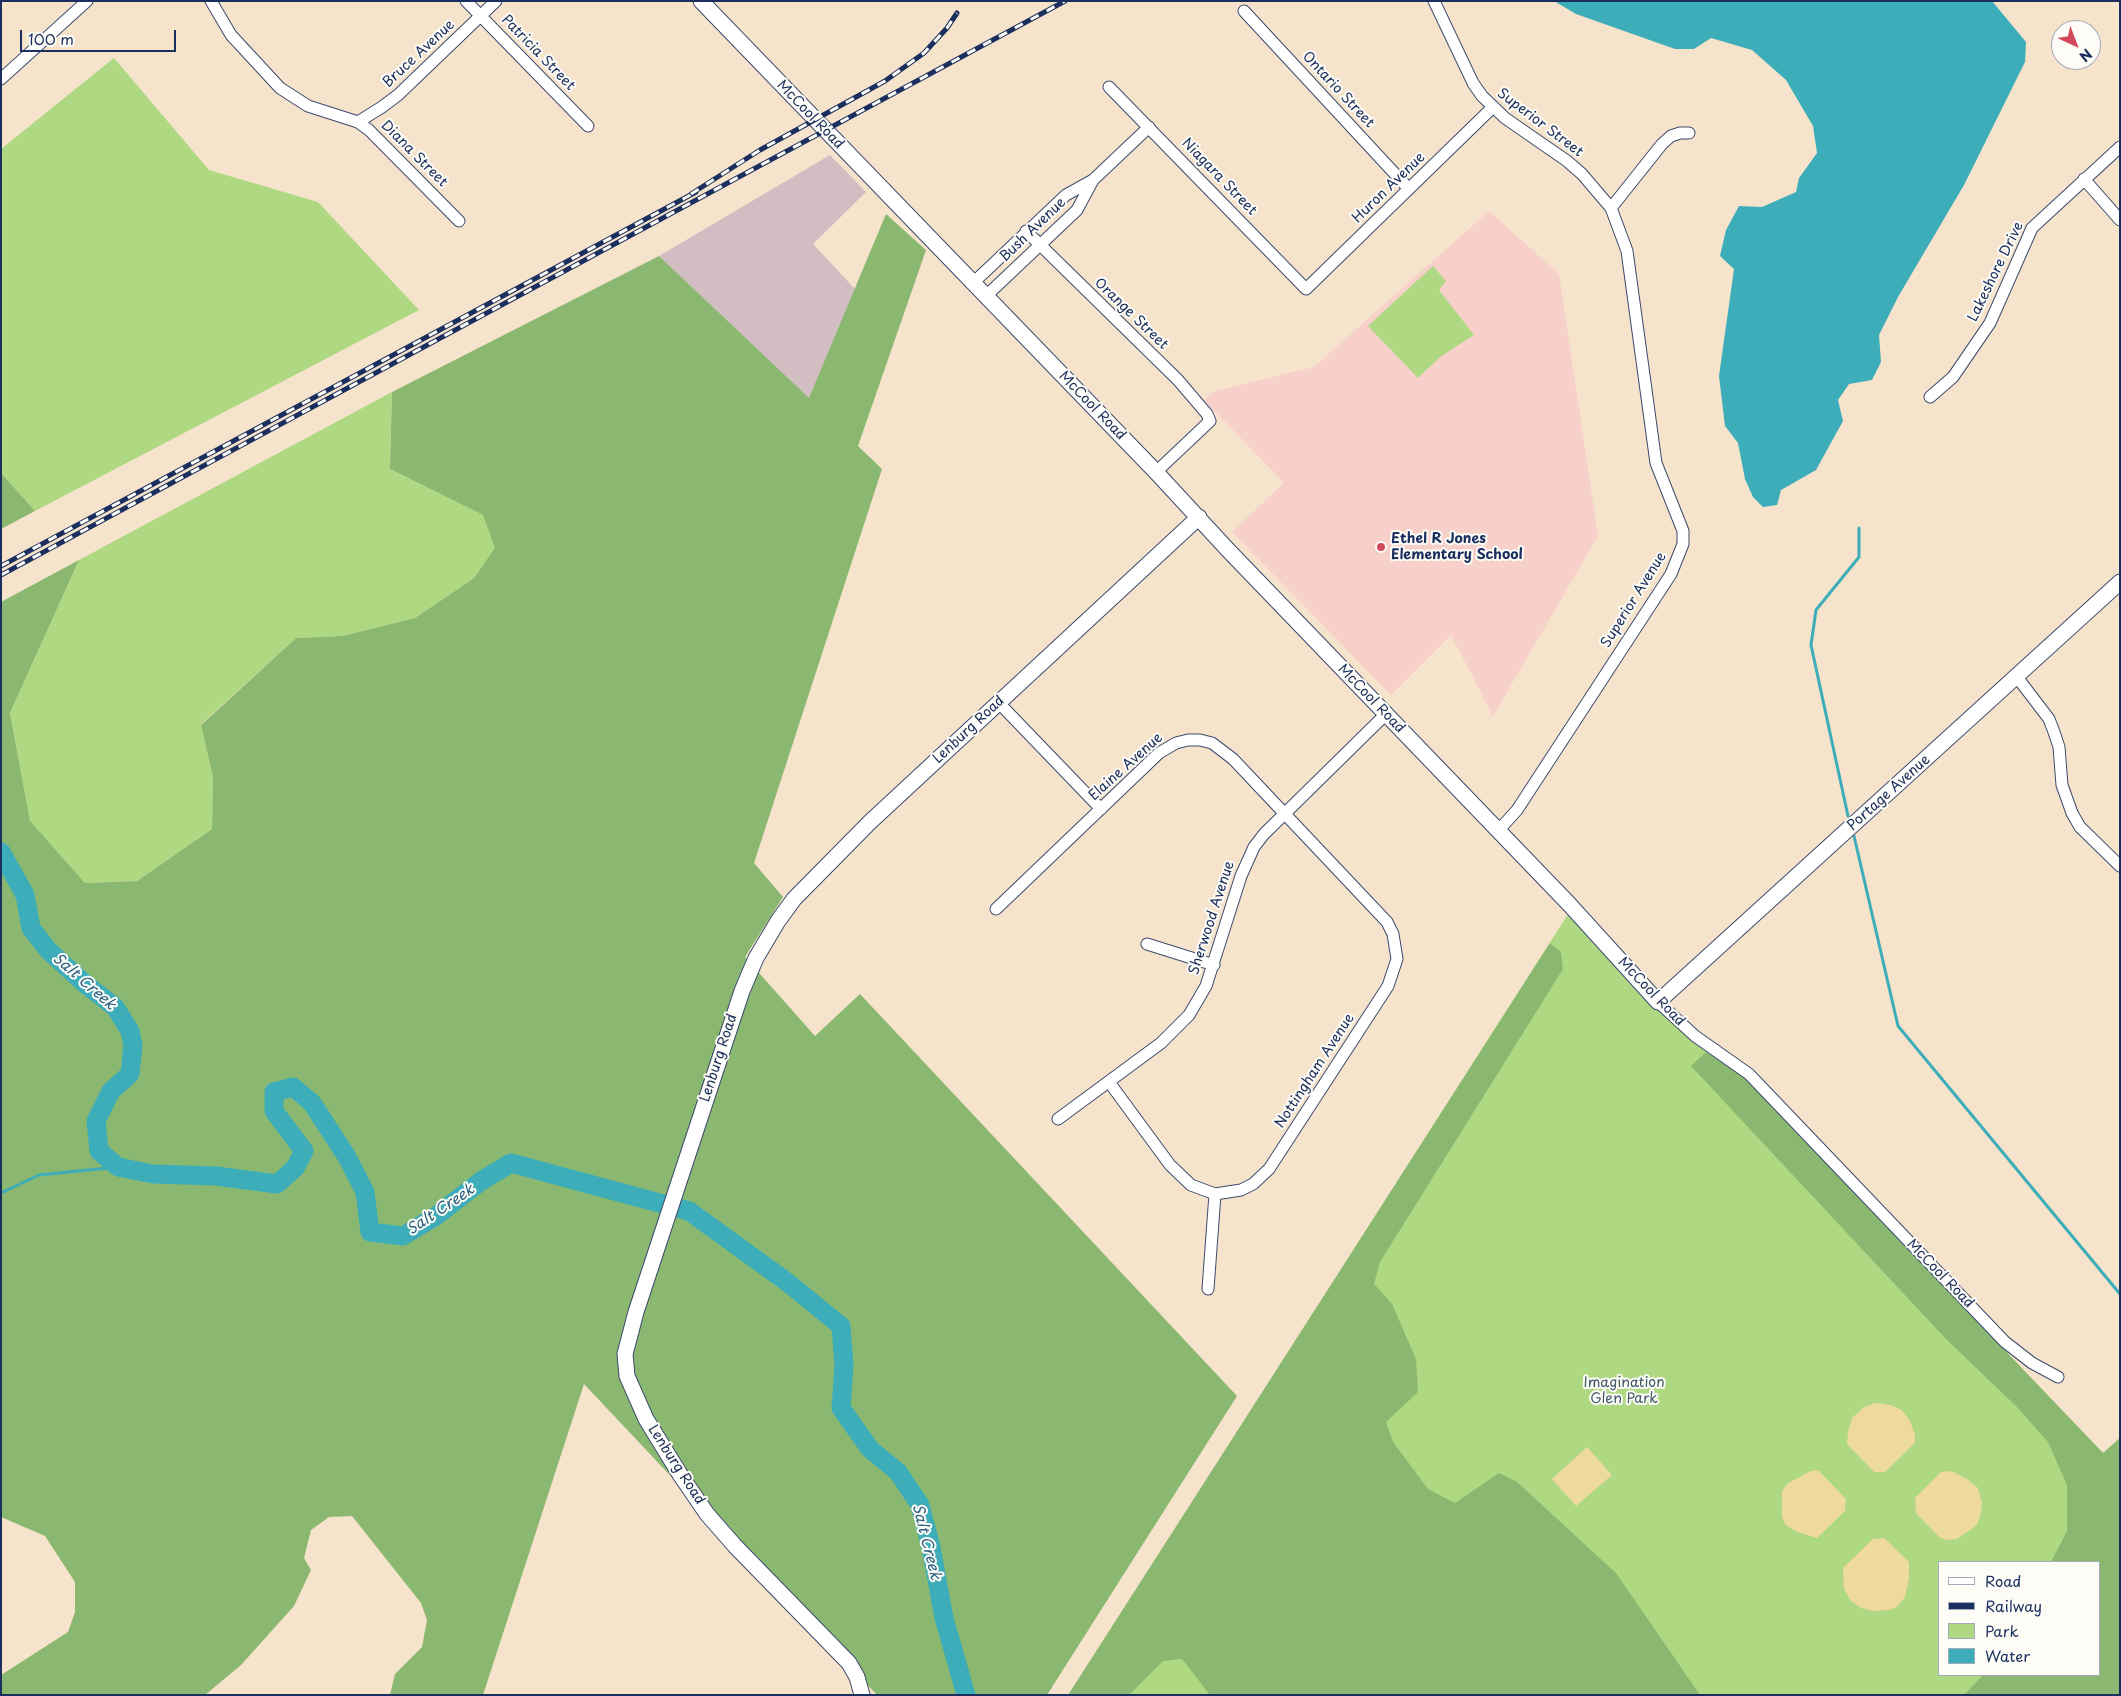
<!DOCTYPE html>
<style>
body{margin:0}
#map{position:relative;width:2121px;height:1696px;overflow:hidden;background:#f6e3cb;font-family:"Playpen Sans",sans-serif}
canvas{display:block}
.frame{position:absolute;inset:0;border:2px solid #1b2f5e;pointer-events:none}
.legend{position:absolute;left:1938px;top:1561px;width:162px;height:115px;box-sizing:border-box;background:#fdfcf7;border:1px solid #a3aaba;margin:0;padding:6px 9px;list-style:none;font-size:15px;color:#1b2f5e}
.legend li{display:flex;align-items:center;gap:10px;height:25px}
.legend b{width:25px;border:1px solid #a3aaba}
.north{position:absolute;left:2051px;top:20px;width:50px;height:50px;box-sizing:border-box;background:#fdfcf7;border:1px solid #a3aaba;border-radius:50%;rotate:137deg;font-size:14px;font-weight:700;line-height:20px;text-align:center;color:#1b2f5e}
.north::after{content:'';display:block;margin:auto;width:18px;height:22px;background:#d1495b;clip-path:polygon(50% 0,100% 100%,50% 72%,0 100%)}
.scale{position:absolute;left:20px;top:30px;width:156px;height:22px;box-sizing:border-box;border:2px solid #1b2f5e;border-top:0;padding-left:6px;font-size:15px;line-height:18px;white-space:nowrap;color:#1b2f5e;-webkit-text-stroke:4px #fdfcf7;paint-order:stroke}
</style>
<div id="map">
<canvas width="2121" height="1696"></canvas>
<div class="frame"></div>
<ul class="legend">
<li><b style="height:6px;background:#fff"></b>Road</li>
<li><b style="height:6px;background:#1b2f5e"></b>Railway</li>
<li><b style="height:14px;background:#afd883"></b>Park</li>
<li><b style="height:14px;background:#3dadba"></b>Water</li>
</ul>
<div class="north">N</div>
<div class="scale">100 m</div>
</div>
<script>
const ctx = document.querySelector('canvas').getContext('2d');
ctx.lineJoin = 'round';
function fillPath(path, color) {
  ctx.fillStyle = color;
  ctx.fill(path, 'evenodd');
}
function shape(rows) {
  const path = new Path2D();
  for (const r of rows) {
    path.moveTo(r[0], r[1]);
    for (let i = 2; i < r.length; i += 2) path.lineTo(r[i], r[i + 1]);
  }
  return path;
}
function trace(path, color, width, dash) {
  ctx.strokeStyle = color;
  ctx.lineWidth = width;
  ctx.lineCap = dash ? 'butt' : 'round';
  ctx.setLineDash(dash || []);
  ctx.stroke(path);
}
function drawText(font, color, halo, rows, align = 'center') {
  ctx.font = font + ' "Playpen Sans",sans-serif';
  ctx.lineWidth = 4;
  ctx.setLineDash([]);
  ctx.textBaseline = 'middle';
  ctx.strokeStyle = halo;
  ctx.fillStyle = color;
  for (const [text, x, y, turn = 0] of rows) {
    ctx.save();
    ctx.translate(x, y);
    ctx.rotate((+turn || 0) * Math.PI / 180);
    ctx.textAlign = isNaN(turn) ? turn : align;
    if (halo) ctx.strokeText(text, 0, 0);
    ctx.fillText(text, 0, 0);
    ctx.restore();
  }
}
fillPath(shape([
 [1489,211,1559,274,1598,536,1493,716,1451,635,1391,695,1232,532,1284,483,1204,400,1215,391,1314,367]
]), '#f7d0ca');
fillPath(shape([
 [830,155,866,192,813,244,855,289,809,399,659,256]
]), '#d2bec2');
fillPath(shape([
 [114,58,209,170,318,202,419,310,35,511,1,473,1,149],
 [1433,266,1446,281,1439,290,1474,335,1440,357,1418,378,1368,326],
 [392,392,390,469,483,515,496,548,474,578,415,618,342,636,296,638,201,724,213,777,212,829,137,881,85,883,30,822,10,713,79,560],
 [1570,911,1695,1042,1732,1068,2103,1453,2120,1438,2120,1695,1069,1695],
 [1940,1562,2100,1562,2100,1675,1940,1675]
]), '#afd883');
fillPath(shape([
 [886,214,926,250,858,446,882,469,754,863,783,897,745,957,815,1036,860,994,1237,1396,1047,1695,877,1695,584,1384,483,1695,390,1695,395,1674,422,1647,427,1620,421,1603,352,1516,329,1517,311,1530,304,1558,311,1570,294,1606,241,1665,205,1695,1,1695,1,1675,68,1632,75,1612,75,1582,45,1536,1,1517,1,602,79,560,10,713,30,821,85,883,137,881,212,829,213,777,201,725,296,638,342,636,415,618,474,578,495,548,483,515,390,469,392,392,659,256,809,398],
 [1,473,35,511,1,529],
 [1550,943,1561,952,1563,969,1380,1262,1374,1284,1392,1304,1416,1359,1418,1392,1386,1422,1393,1442,1428,1489,1455,1503,1499,1473,1517,1482,1616,1573,1700,1695,1210,1695,1182,1659,1163,1661,1129,1695,1068,1695],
 [1706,1052,1743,1076,2103,1453,2120,1438,2120,1695,1964,1695,1983,1675,2100,1675,2100,1562,2051,1562,2067,1531,2067,1485,2048,1442,2017,1407,1946,1339,1691,1066]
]), '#8bb871');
fillPath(shape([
 [1876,1403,1890,1405,1902,1410,1910,1421,1915,1435,1915,1443,1885,1472,1874,1472,1847,1444,1848,1432,1852,1418,1864,1407],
 [1587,1447,1612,1475,1576,1506,1552,1479],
 [1818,1470,1846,1499,1845,1511,1817,1538,1797,1532,1786,1525,1782,1517,1782,1491,1788,1483,1811,1471],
 [1951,1471,1967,1479,1978,1488,1982,1503,1980,1518,1976,1526,1957,1539,1946,1540,1939,1537,1916,1513,1915,1498,1941,1472],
 [1884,1538,1909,1562,1909,1579,1905,1597,1897,1607,1889,1610,1874,1611,1861,1608,1850,1600,1844,1588,1843,1568,1873,1539]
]), '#eeda9e');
fillPath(shape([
 [1554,1,1992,1,2026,42,2025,62,1964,185,1898,297,1879,335,1881,362,1872,380,1849,384,1838,400,1843,421,1816,470,1781,490,1777,505,1763,507,1753,497,1745,479,1738,443,1725,426,1719,376,1734,269,1720,256,1726,230,1739,206,1762,207,1796,192,1799,178,1817,153,1813,126,1786,80,1752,50,1711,38,1694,49,1675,49,1576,14]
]), '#3dadba');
trace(shape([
 [1848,816,1811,645,1816,610,1859,557,1859,528],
 [1854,836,1898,1026,2120,1294],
 [1,1193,39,1175,118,1167]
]), '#3dadba', 3);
trace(shape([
 [1,852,25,895,31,928,48,950,84,983,115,1007,130,1031,133,1045,130,1074,111,1091,96,1121,99,1151,118,1167,153,1174,216,1176,277,1184,295,1168,304,1151,274,1111,274,1092,293,1087,312,1103,347,1157,365,1192,370,1232,403,1236,436,1216,481,1181,511,1163,689,1211,787,1282,841,1326,844,1365,841,1408,870,1449,898,1472,920,1505,931,1547,944,1618,966,1695]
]), '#3dadba', 19);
const minor = shape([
 [211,1,231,35,280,88,308,106,358,122,369,130,459,221],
 [466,1,588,126],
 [1434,1,1473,83,1482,96,1505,118,1567,161,1582,174,1611,208,1627,251,1656,463,1683,531,1683,544,1671,574,1517,810,1498,831],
 [1244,11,1409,189],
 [1,79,87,1],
 [1109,87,1306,289,1492,108],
 [358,122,382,107,398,95,496,1],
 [2084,179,2120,220],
 [1611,208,1662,144,1671,136,1680,133,1689,133],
 [1026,231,1178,380,1207,414,1210,421,1156,472],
 [973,283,1066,195,1093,180,1149,127],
 [986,296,1077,210,1093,180],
 [1930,397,1953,377,1990,323,2032,228,2120,147],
 [2017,677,2049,719,2054,732,2059,747,2062,785,2072,813,2080,827,2120,866],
 [999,703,1101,809],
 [996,909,1159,753,1176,743,1188,740,1200,740,1212,743,1233,759,1387,922,1393,934,1397,959,1388,986,1269,1169,1253,1184,1241,1190,1215,1194,1191,1185,1170,1165,1109,1082],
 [1147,944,1214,965],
 [1658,1002,1695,1036,1749,1074,2005,1342,2032,1363,2058,1377],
 [1058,1119,1161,1043,1189,1015,1206,986,1241,876,1254,847,1264,834,1386,714],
 [1208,1289,1215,1194]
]);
const tertiary = shape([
 [701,1,1156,472,1228,550,1569,904,1658,1002,2120,582],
 [862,1695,857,1677,849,1663,735,1546,707,1514,681,1476,646,1419,627,1376,625,1354,636,1312,742,991,756,958,778,921,794,899,870,822,1199,517]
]);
trace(minor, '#3c4a6e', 13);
trace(tertiary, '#3c4a6e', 17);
trace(minor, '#fff', 11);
trace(tertiary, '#fff', 15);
const rail = shape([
 [691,194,760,150,885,81,924,53,947,28,957,13],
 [1,566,696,192],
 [1,575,1065,1]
]);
trace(rail, '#1b2f5e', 5);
trace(rail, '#fdfcf7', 3, [9]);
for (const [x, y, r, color] of [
 [1381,547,5,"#d1495b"]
]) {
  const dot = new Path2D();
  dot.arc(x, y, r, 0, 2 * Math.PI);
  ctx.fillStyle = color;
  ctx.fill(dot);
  trace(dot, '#fdfcf7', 2);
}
drawText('14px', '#1b2f5e', '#fdfcf7', [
 ["Patricia Street",538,53,46],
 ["Bruce Avenue",419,54,-43],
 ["Ontario Street",1338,90,47],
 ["McCool Road",810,115,46],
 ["Superior Street",1540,123,37],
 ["Diana Street",414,154,45],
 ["Niagara Street",1219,177,46],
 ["Huron Avenue",1389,188,-44],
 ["Bush Avenue",1033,230,-44],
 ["Lakeshore Drive",1996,272,-64],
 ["Orange Street",1131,314,44],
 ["McCool Road",1092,406,46],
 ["Superior Avenue",1634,600,-58],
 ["McCool Road",1371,699,46],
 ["Lenburg Road",969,730,-43],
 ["Elaine Avenue",1126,767,-42],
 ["Portage Avenue",1889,793,-42],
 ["Sherwood Avenue",1212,918,-72],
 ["McCool Road",1651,992,46],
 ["Lenburg Road",719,1058,-72],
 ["Nottingham Avenue",1315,1071,-57],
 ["McCool Road",1940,1274,46],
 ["Lenburg Road",676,1465,57]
]);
drawText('bold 14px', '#1b2f5e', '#fdfcf7', [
 ["Ethel R Jones",1391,539],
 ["Elementary School",1391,555]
], 'left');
drawText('14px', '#405967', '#fdfcf7', [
 ["Imagination",1624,1383],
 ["Glen Park",1624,1399]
]);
drawText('italic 15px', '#296183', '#fdfcf7', [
 ["Salt Creek",84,982,41],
 ["Salt Creek",441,1210,-34],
 ["Salt Creek",926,1542,76]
]);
</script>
